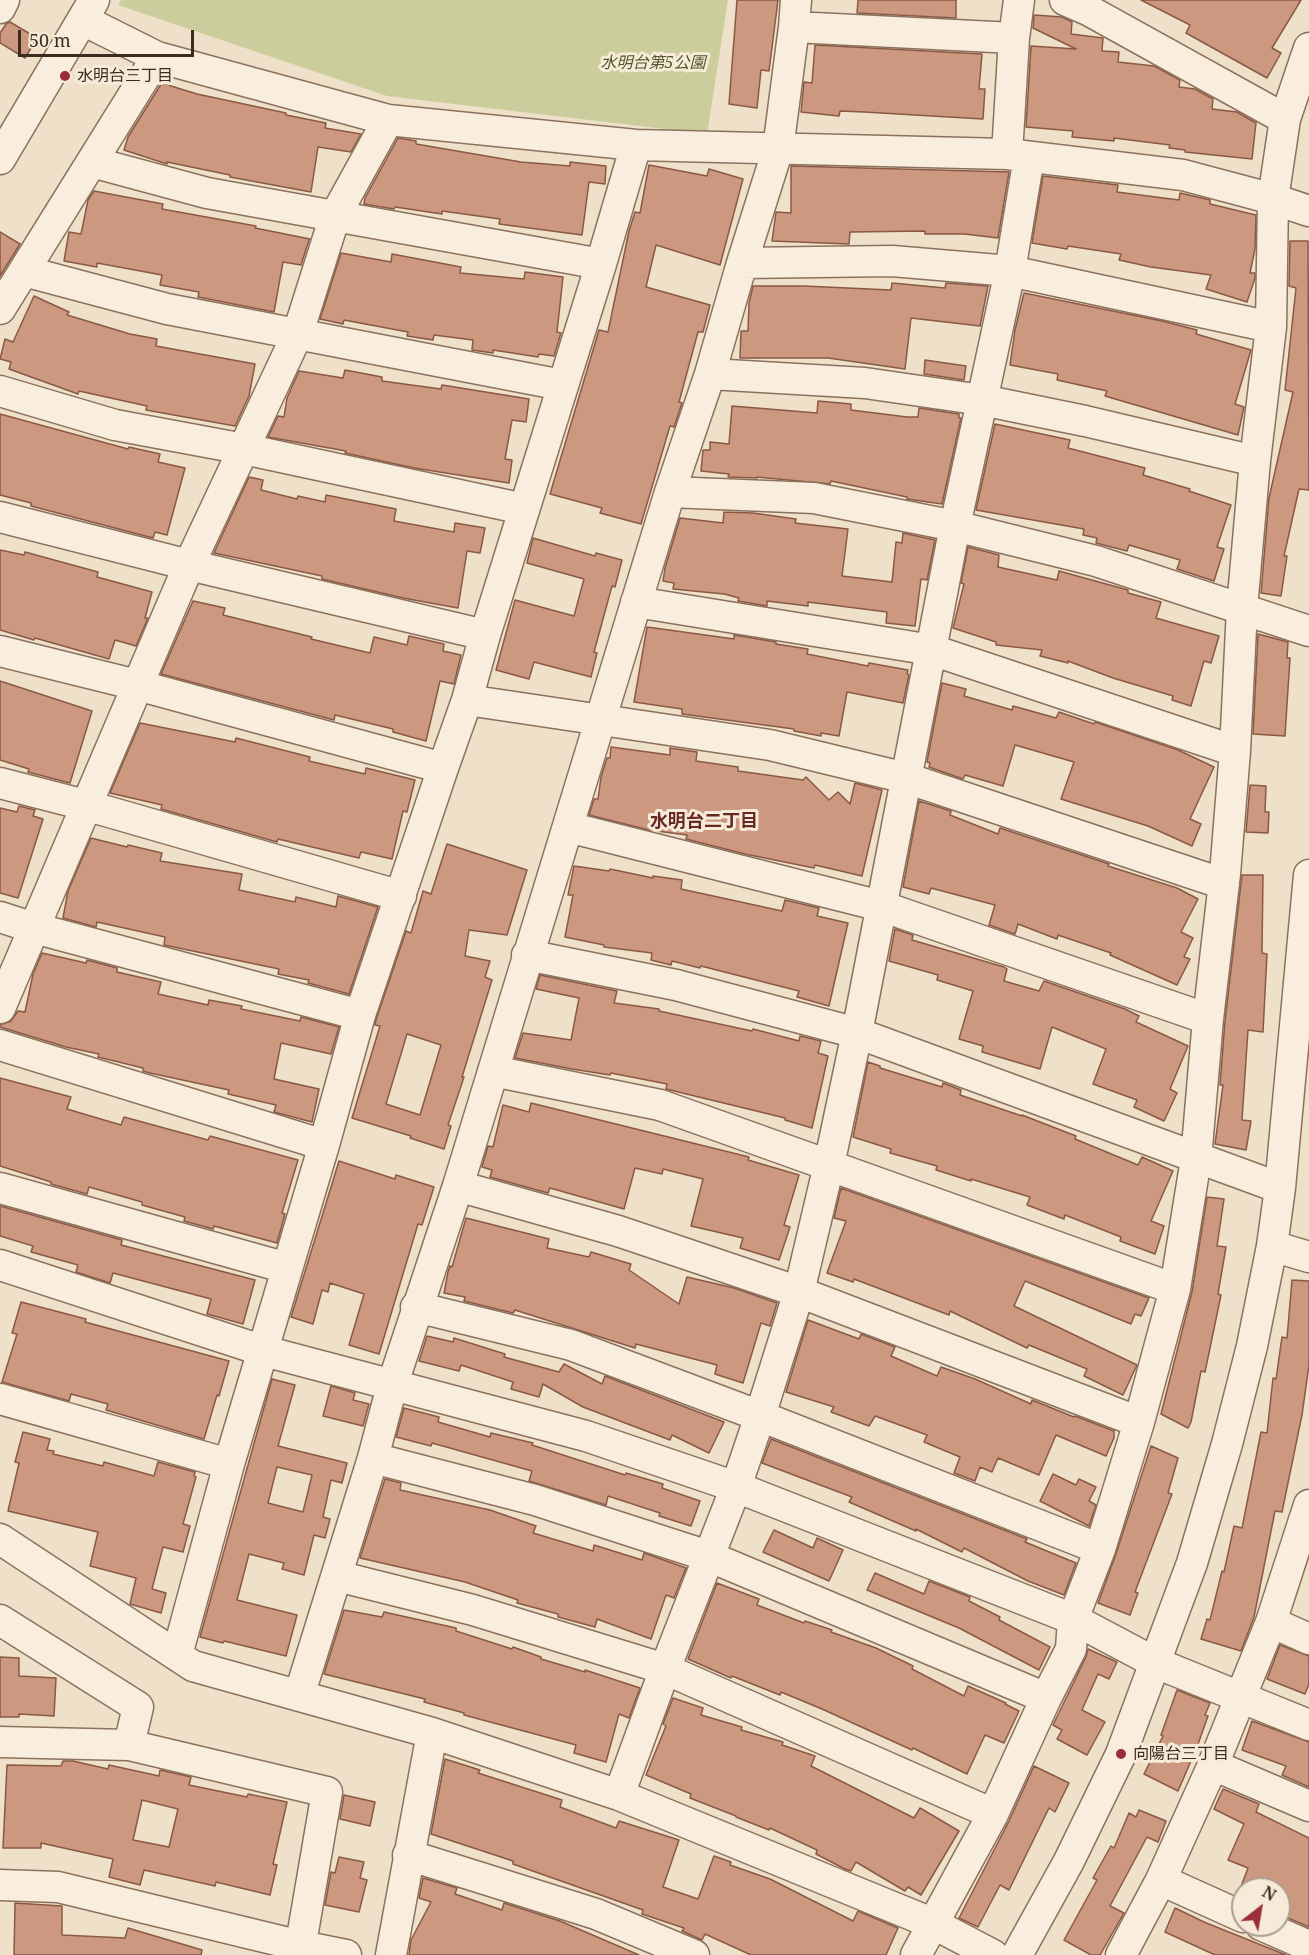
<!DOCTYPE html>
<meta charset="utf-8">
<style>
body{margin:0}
#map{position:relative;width:1309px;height:1955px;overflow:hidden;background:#eee0c9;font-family:"Noto Serif",serif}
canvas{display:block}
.north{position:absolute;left:1231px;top:1877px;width:60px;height:60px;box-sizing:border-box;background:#f6ebd9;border:2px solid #ab9e8f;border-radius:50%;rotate:31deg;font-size:16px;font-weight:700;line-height:24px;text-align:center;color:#3b2b21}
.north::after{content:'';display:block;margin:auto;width:21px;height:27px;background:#992e39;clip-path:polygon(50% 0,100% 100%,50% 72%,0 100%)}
.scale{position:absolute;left:18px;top:30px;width:176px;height:27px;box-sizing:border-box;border:3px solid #3b2b21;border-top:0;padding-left:8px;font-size:18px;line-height:21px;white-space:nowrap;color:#3b2b21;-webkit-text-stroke:4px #f6ebd9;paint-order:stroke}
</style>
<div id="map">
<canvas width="1309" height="1955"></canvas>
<div class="north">N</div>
<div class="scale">50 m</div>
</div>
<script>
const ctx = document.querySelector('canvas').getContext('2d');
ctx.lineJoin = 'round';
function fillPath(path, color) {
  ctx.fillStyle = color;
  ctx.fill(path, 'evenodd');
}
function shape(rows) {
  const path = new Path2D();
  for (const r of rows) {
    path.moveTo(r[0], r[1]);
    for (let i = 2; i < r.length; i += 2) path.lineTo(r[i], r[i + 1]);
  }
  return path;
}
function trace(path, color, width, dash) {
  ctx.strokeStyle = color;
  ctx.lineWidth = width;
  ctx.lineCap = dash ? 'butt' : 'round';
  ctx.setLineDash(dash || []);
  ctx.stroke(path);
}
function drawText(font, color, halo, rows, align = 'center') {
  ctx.font = font + ' "Noto Serif","Noto Sans JP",serif';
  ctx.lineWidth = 6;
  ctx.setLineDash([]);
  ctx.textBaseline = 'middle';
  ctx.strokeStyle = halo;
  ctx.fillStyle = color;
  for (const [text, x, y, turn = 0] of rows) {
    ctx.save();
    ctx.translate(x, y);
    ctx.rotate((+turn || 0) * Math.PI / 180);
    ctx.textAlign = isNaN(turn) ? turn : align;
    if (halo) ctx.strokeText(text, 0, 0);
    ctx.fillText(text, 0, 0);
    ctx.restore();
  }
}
fillPath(shape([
 [121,0,728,0,707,134,387,96,118,5]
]), '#cccd9d');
const building = shape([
 [737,0,778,0,769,71,761,70,757,108,729,104,737,0],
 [858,0,956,0,956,18,857,13,858,0],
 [1141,0,1301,0,1272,48,1281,53,1267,78,1186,33,1190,25,1141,0],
 [1034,15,1062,17,1072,22,1071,34,1103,38,1102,51,1119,52,1118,62,1154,66,1180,80,1179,87,1195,89,1213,99,1212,109,1237,112,1256,123,1252,159,1185,152,1185,150,1169,148,1170,145,1114,138,1114,141,1072,137,1073,131,1026,127,1031,46,1076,49,1033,28,1034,15],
 [10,22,37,38,25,58,0,43,0,33,6,24,10,22],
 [815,45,982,54,979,89,985,89,983,119,864,112,840,111,839,116,801,112,804,82,812,83,815,45],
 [163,81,171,86,197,94,286,113,286,115,326,123,325,128,361,134,351,152,318,147,311,192,230,177,230,175,167,162,167,164,124,150,128,137,163,81],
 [398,138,416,141,416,144,521,162,570,166,570,162,606,166,605,184,589,182,582,235,499,224,500,219,442,211,442,214,395,207,394,209,364,204,365,198,398,138],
 [649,165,707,176,709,169,743,179,720,265,656,245,646,287,710,305,703,332,698,332,679,402,682,403,674,427,670,426,641,524,600,513,602,508,550,494,599,330,608,332,629,231,635,212,640,213,649,165],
 [791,166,1009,172,998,238,965,234,925,234,925,231,850,232,849,244,772,241,776,212,791,213,791,166],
 [1043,176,1118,185,1117,192,1179,200,1180,193,1210,200,1210,204,1256,215,1255,249,1250,273,1255,273,1255,278,1247,302,1206,289,1211,275,1151,267,1119,260,1121,254,1068,246,1067,249,1032,243,1043,176],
 [94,191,163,204,162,209,256,226,255,228,310,239,309,240,301,265,283,262,274,312,198,297,199,292,160,285,162,275,97,263,97,267,64,261,69,232,81,234,88,200,94,191],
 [0,232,20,244,0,276,0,232],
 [1290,241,1308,241,1309,490,1299,489,1284,556,1287,556,1281,596,1261,593,1269,498,1293,392,1285,390,1296,288,1289,286,1290,241],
 [341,253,391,262,392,254,461,267,460,273,524,279,525,272,563,277,557,332,561,333,554,356,539,354,538,357,493,350,493,353,472,350,473,340,434,335,433,340,407,336,408,332,344,320,343,324,320,319,341,253],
 [892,283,945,288,946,283,988,286,980,326,911,318,905,369,828,358,740,358,741,331,748,331,749,303,753,286,804,286,891,290,892,283],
 [1024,293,1162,321,1197,330,1196,334,1251,350,1235,404,1244,407,1238,435,1105,396,1107,391,1057,380,1058,374,1010,365,1015,330,1024,293],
 [34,296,69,312,67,315,130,334,157,339,156,346,255,364,249,396,235,426,146,410,147,406,79,391,78,394,9,369,11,362,0,359,5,339,13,342,34,296],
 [925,360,966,366,964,380,924,374,925,360],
 [345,370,382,377,382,381,441,389,442,385,529,399,526,422,512,420,505,459,512,460,509,483,414,468,345,453,346,451,268,437,278,416,284,417,287,398,299,371,343,378,345,370],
 [818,401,851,404,851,410,907,417,918,417,919,408,959,414,959,418,961,418,942,504,907,499,907,497,831,481,830,484,757,477,757,478,728,477,729,474,701,471,703,450,710,450,710,442,729,444,732,406,817,413,818,401],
 [0,414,128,449,129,447,160,454,158,462,185,468,167,535,155,532,153,538,31,506,31,503,0,495,0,414],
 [995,424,1070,440,1068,448,1145,468,1143,475,1190,489,1189,491,1231,505,1217,547,1224,549,1214,581,1177,569,1180,560,1129,545,1127,551,1096,543,1097,538,1083,535,1084,529,976,510,995,424],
 [249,477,263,480,261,490,297,499,298,496,325,502,326,495,396,509,394,521,454,532,455,523,485,528,480,553,467,551,458,608,403,598,322,579,322,576,214,553,249,477],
 [724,512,753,513,796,519,795,523,848,529,842,576,892,582,896,542,902,543,903,533,935,540,927,580,921,579,915,626,886,623,887,612,808,602,808,606,767,601,767,606,738,601,739,598,724,594,673,589,674,583,663,581,665,568,680,518,723,523,724,512],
 [533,538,595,556,596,553,622,560,615,587,612,586,594,652,597,653,591,677,534,662,529,679,496,670,515,600,574,616,584,579,527,563,533,538],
 [968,547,999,555,998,567,1057,580,1059,571,1128,590,1128,593,1161,602,1156,618,1219,636,1211,663,1204,661,1191,706,1172,700,1173,696,1113,678,1068,661,1068,663,1040,656,1042,650,996,645,996,642,953,628,964,584,961,583,968,547],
 [0,550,24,555,25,552,98,572,97,577,152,592,145,618,148,618,136,646,115,640,109,659,35,638,34,640,0,630,0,550],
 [193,601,225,608,223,615,312,637,311,639,370,653,374,637,407,645,409,636,444,644,443,651,461,655,454,684,440,681,426,741,393,732,393,729,335,715,334,720,161,674,193,601],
 [647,627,734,639,734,635,776,642,776,644,808,649,807,654,868,666,869,663,908,670,907,674,909,675,903,703,847,692,839,736,821,733,821,736,794,731,794,729,682,714,682,709,634,702,647,627],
 [1258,634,1288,642,1287,658,1290,658,1285,736,1253,734,1258,634],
 [0,681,92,711,70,783,28,772,29,769,0,760,0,681],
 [942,683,966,689,964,696,1012,710,1013,706,1056,718,1059,712,1094,724,1095,722,1178,750,1214,767,1190,819,1201,824,1192,846,1148,826,1061,799,1074,762,1015,745,1003,786,965,775,963,779,929,767,930,763,927,762,942,683],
 [140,723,235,742,236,738,310,757,309,761,365,774,366,768,415,780,407,812,403,811,392,859,361,852,359,858,278,839,277,842,161,809,162,805,110,793,140,723],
 [611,747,670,755,670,748,697,752,696,761,738,767,738,771,803,780,806,777,829,800,838,792,850,804,855,783,882,790,862,876,815,865,814,868,745,854,686,839,687,835,649,830,589,815,594,799,598,799,601,777,607,758,610,758,611,747],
 [1250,785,1266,786,1265,812,1269,812,1268,833,1246,832,1250,785],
 [919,801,951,811,950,815,998,834,1000,828,1109,864,1108,866,1177,888,1198,899,1181,932,1193,938,1184,957,1190,959,1177,985,1110,955,1111,953,1058,935,1057,939,1018,924,1015,934,989,925,995,905,931,888,929,894,903,887,919,801],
 [19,806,35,810,33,816,43,819,18,898,0,893,0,808,17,812,19,806],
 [91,838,127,847,128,845,162,853,160,861,242,874,239,890,295,902,296,897,336,907,338,896,378,907,349,994,308,983,309,980,278,974,279,969,164,945,165,937,97,922,96,927,63,918,68,891,91,838],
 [447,844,527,870,507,935,469,930,465,956,490,961,485,977,492,980,462,1077,464,1077,448,1125,451,1126,444,1149,410,1138,411,1136,352,1118,380,1026,375,1025,376,1020,406,931,411,933,423,891,431,894,447,844],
 [407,1034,441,1045,420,1115,386,1104,407,1034],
 [574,866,609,871,610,869,653,878,653,876,682,880,681,889,782,911,785,900,819,908,817,916,848,923,829,1006,797,997,799,991,701,966,700,968,672,961,671,965,651,960,652,953,604,947,604,945,565,937,573,895,568,895,574,866],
 [1242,875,1263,875,1262,953,1267,954,1263,1032,1248,1030,1242,1120,1251,1121,1246,1150,1215,1144,1223,1085,1220,1085,1225,1021,1242,875],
 [895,929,913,935,912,940,1004,967,1007,969,1004,981,1039,991,1044,981,1125,1009,1139,1016,1136,1022,1188,1046,1170,1089,1177,1093,1164,1121,1134,1107,1137,1100,1093,1084,1106,1049,1052,1027,1040,1069,982,1052,983,1046,959,1039,973,991,937,980,938,975,889,961,895,929],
 [42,953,86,963,87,960,117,968,117,972,161,982,158,994,208,1005,209,1000,242,1006,241,1009,300,1021,301,1017,339,1027,331,1054,281,1043,274,1079,319,1089,312,1122,274,1112,276,1105,228,1094,229,1090,150,1073,143,1071,143,1068,98,1057,99,1054,66,1047,0,1027,0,1025,11,1021,18,1011,25,1012,33,974,42,953],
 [540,975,617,991,614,1003,659,1009,659,1011,752,1031,753,1029,799,1041,800,1036,821,1041,818,1053,828,1056,812,1128,785,1120,785,1118,666,1089,667,1084,611,1073,610,1075,572,1069,515,1058,523,1033,571,1040,579,998,536,989,540,975],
 [868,1062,880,1066,880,1068,942,1087,943,1083,961,1090,960,1095,1022,1116,1022,1115,1076,1136,1075,1139,1138,1165,1142,1157,1173,1171,1151,1221,1164,1226,1155,1254,1120,1241,1121,1237,1065,1215,1064,1219,1027,1205,1030,1197,971,1179,971,1181,936,1170,937,1166,890,1153,891,1149,853,1137,868,1062],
 [0,1078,71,1097,67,1109,121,1125,124,1117,208,1140,210,1136,298,1160,282,1213,285,1214,277,1243,214,1226,213,1229,184,1221,185,1217,142,1205,142,1202,89,1187,87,1194,51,1184,51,1182,0,1166,0,1078],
 [531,1103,749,1157,748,1160,799,1175,784,1225,790,1227,779,1260,740,1248,743,1238,691,1226,703,1179,663,1169,662,1174,635,1168,624,1209,550,1188,548,1193,490,1177,492,1170,482,1167,488,1146,493,1147,503,1105,529,1112,531,1103],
 [339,1161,395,1179,396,1175,434,1187,422,1225,418,1224,379,1354,349,1345,364,1294,330,1283,328,1292,322,1290,313,1324,291,1317,339,1161],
 [841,1188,1149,1298,1141,1316,1135,1314,1131,1324,1025,1281,1014,1306,1137,1365,1123,1395,1084,1376,1087,1369,1029,1345,1027,1348,950,1311,949,1315,854,1279,853,1282,827,1273,846,1221,834,1218,841,1188],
 [1207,1197,1224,1199,1217,1246,1226,1247,1218,1294,1221,1295,1205,1372,1201,1371,1191,1422,1188,1428,1161,1414,1192,1292,1207,1197],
 [0,1206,122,1240,121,1245,144,1251,255,1280,243,1324,207,1314,211,1299,113,1273,110,1283,76,1272,78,1265,31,1252,33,1246,0,1236,0,1206],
 [466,1218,549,1239,547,1248,589,1257,591,1252,631,1264,629,1270,679,1304,687,1277,734,1288,777,1303,770,1326,761,1323,743,1383,715,1374,717,1365,636,1344,635,1348,515,1310,513,1313,464,1301,465,1297,444,1293,448,1272,450,1266,452,1267,466,1218],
 [1292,1280,1309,1281,1309,1365,1302,1415,1282,1512,1275,1511,1254,1617,1241,1651,1201,1639,1207,1619,1210,1620,1222,1571,1224,1572,1234,1526,1242,1528,1261,1432,1267,1433,1273,1378,1276,1379,1282,1337,1287,1338,1292,1280],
 [21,1302,86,1319,85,1322,229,1361,219,1396,217,1395,204,1439,106,1410,108,1404,71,1394,69,1401,2,1382,17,1334,12,1333,21,1302],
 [808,1320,859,1339,861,1334,895,1347,891,1356,937,1376,941,1367,975,1379,1031,1404,1032,1400,1074,1417,1075,1416,1114,1431,1114,1438,1106,1456,1056,1435,1039,1475,998,1458,992,1472,980,1467,975,1481,954,1473,960,1457,924,1442,927,1435,875,1416,869,1426,831,1412,834,1407,786,1392,808,1320],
 [427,1336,453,1342,454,1338,505,1354,504,1357,559,1372,564,1364,602,1384,605,1376,724,1422,709,1453,672,1435,670,1440,583,1407,543,1384,539,1397,511,1389,513,1382,461,1365,459,1371,419,1361,427,1336],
 [272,1379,295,1385,278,1446,347,1463,342,1483,331,1480,323,1517,330,1519,325,1538,314,1535,304,1575,282,1569,284,1563,249,1554,237,1600,297,1615,286,1656,224,1641,223,1643,200,1637,272,1379],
 [277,1467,312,1475,303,1512,268,1503,277,1467],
 [331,1386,355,1393,353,1400,369,1404,363,1426,323,1416,331,1386],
 [404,1408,439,1417,438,1422,490,1437,491,1433,533,1443,532,1445,625,1475,626,1473,663,1484,662,1488,700,1501,691,1526,659,1516,660,1513,608,1496,606,1505,529,1481,532,1471,432,1443,431,1446,396,1437,404,1408],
 [23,1432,50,1439,47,1450,54,1451,53,1454,103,1466,104,1462,154,1476,158,1462,195,1472,194,1476,196,1477,183,1524,190,1526,183,1552,163,1547,152,1589,166,1593,161,1613,130,1604,136,1578,90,1566,98,1532,8,1511,19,1463,15,1462,23,1432],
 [771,1439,1027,1539,1025,1542,1076,1563,1064,1595,1028,1581,964,1548,962,1552,916,1529,916,1531,849,1502,852,1497,762,1463,771,1439],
 [1151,1446,1178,1458,1168,1493,1172,1494,1135,1592,1138,1593,1130,1615,1098,1603,1116,1554,1151,1446],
 [1053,1474,1076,1485,1079,1479,1096,1487,1089,1501,1096,1505,1089,1526,1040,1501,1053,1474],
 [385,1479,401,1483,400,1490,490,1510,536,1526,533,1533,593,1551,594,1545,642,1560,644,1553,686,1568,674,1598,666,1595,651,1639,597,1619,595,1627,558,1617,558,1614,517,1603,518,1600,465,1582,360,1558,385,1479],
 [774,1530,813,1548,817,1538,843,1550,829,1581,763,1552,774,1530],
 [875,1573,924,1594,929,1581,970,1597,969,1601,1000,1617,999,1620,1050,1647,1039,1670,959,1628,867,1590,875,1573],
 [717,1583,759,1599,757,1605,804,1623,805,1621,832,1630,831,1632,876,1648,913,1666,912,1669,964,1696,968,1686,1006,1703,1005,1704,1019,1711,1004,1743,985,1735,967,1774,913,1748,912,1750,822,1709,781,1692,780,1695,732,1676,731,1678,688,1659,717,1583],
 [344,1610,382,1617,384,1612,456,1628,456,1631,512,1649,513,1647,541,1657,541,1659,585,1672,585,1670,640,1688,629,1718,619,1714,606,1762,574,1753,576,1745,464,1715,464,1713,424,1702,425,1699,324,1674,344,1610],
 [1280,1645,1309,1656,1309,1684,1305,1694,1267,1679,1280,1645],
 [1088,1649,1117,1662,1109,1679,1098,1674,1082,1710,1105,1722,1087,1755,1057,1739,1062,1730,1053,1725,1086,1657,1088,1649],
 [0,1657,19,1658,19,1676,56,1678,54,1716,19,1714,19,1717,0,1717,0,1657],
 [1177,1690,1210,1703,1205,1715,1208,1716,1197,1747,1178,1791,1144,1774,1163,1736,1161,1735,1177,1690],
 [673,1698,703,1708,701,1715,742,1727,741,1730,783,1742,782,1745,815,1756,811,1766,914,1818,920,1808,959,1831,921,1895,908,1887,905,1891,856,1862,851,1871,845,1869,816,1854,817,1850,770,1828,769,1830,736,1817,736,1816,690,1798,691,1794,646,1775,666,1726,663,1724,673,1698],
 [1252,1721,1309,1742,1309,1787,1282,1775,1286,1766,1242,1750,1252,1721],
 [445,1759,480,1770,478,1773,562,1800,560,1807,616,1828,619,1821,679,1840,663,1887,698,1899,714,1856,731,1862,730,1865,770,1879,853,1921,858,1911,898,1928,886,1955,751,1955,705,1934,702,1940,682,1931,684,1928,642,1914,643,1910,513,1864,513,1861,431,1834,445,1759],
 [63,1761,73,1761,108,1769,109,1765,159,1776,160,1770,191,1777,189,1785,247,1797,248,1794,287,1802,273,1864,277,1865,270,1895,216,1882,215,1886,144,1870,140,1885,109,1877,113,1859,41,1843,41,1848,3,1848,7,1765,61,1766,63,1761],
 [142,1800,178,1809,169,1847,133,1840,142,1800],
 [1034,1766,1069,1783,1055,1812,1049,1808,1009,1890,1000,1885,978,1927,959,1918,1009,1821,1034,1766],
 [1223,1789,1259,1804,1256,1812,1309,1838,1309,1927,1279,1914,1279,1889,1240,1889,1248,1868,1228,1860,1244,1824,1214,1809,1223,1789],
 [344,1795,375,1802,370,1826,340,1819,344,1795],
 [1139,1810,1166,1821,1158,1842,1147,1837,1110,1906,1124,1913,1100,1955,1091,1955,1064,1940,1097,1880,1093,1878,1111,1846,1114,1848,1129,1813,1136,1817,1139,1810],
 [339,1857,364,1862,360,1878,367,1880,359,1912,325,1905,331,1872,335,1873,339,1857],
 [423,1878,457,1888,455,1894,502,1910,504,1903,560,1921,639,1955,409,1955,411,1940,431,1902,419,1898,423,1878],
 [15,1903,62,1906,62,1935,125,1938,128,1928,202,1950,201,1955,14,1955,15,1903],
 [1175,1908,1204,1922,1286,1955,1215,1955,1165,1932,1175,1908]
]);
fillPath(building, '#cc9880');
trace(building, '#8a5944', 1.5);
const minor = shape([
 [1065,0,1088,10,1285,119],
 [0,8,4,0],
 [794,27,1014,38],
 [157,57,388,120,636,145,1007,154,1183,175,1273,199,1309,211],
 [1007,154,1014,38,1019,0],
 [0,159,94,0],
 [92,162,207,193,601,264],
 [742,263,892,261,1010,271,1271,327],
 [24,271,167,309,562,385],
 [0,309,157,57,83,20],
 [710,374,865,383,982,400,1085,421,1255,461],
 [0,391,115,425,244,449,524,509],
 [670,492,814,498,955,526,1096,561,1309,631],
 [0,517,189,565,485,635],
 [636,602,932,650,1235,751],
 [0,651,137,685,443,768],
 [467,700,770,745,906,778,1224,884],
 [0,783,85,805,401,896],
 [568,827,881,906,1208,1019],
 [0,917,34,928,360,1015],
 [527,955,676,985,857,1033,1280,1188],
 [0,1008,189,565,298,333,335,216,388,120],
 [0,1045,324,1145],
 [493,1071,660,1105,1175,1289],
 [458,1186,618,1231,799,1292,1139,1422],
 [0,1188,287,1268],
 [1272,1246,1309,1257],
 [0,1265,264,1351,586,1436,736,1487,1073,1619,1156,1663,1309,1725],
 [416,1307,571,1345,760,1416,1100,1549],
 [0,1399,229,1464,177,1655],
 [373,1458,535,1500,708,1556,1046,1698],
 [229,1464,324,1145,360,1015,443,768,467,700,485,635,601,264,636,145],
 [0,1539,193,1666,432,1733,619,1795,934,1924,993,1955],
 [337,1576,473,1610,665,1669,993,1814],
 [0,1620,138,1707,129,1745,327,1792,299,1955],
 [1271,1622,1309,1639],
 [299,1696,373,1458,392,1386,458,1186,670,492,710,374,742,263,778,149,794,27,796,0],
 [0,1742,129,1745],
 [1213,1765,1309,1806],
 [619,1795,665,1669,736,1487,760,1416,799,1292,829,1165,857,1033,955,526,1010,271,1029,157],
 [408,1855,596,1914,694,1955],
 [1161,1880,1243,1917],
 [0,1885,58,1887,301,1946,346,1955],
 [1261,1925,1309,1946],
 [391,1955,432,1733],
 [916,1955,993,1814,1046,1698,1071,1649,1073,1619,1100,1549,1139,1422,1175,1289,1196,1159,1208,1019,1225,874,1235,751,1242,608,1255,461,1271,327,1273,199,1285,119,1309,48],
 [1017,1955,1069,1861,1121,1754,1192,1563,1227,1444,1252,1346,1272,1246,1280,1188,1309,875],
 [1121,1955,1161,1880,1213,1765,1271,1622,1309,1505]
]);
trace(minor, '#8b715e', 33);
trace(minor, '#f9eedd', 30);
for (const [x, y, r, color] of [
 [65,76,6,"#992e39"],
 [1121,1754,6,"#992e39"]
]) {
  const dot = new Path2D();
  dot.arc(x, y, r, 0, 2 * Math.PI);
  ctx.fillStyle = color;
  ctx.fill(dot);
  trace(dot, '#f6ebd9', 2);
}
drawText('italic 16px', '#505728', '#f6ebd9', [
 ["水明台第5公園",653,63]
]);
drawText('16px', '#3b2b21', '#f6ebd9', [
 ["水明台三丁目",77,76],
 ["向陽台三丁目",1133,1754]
], 'left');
drawText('bold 18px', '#672921', '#f6ebd9', [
 ["水明台二丁目",704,822]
]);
</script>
